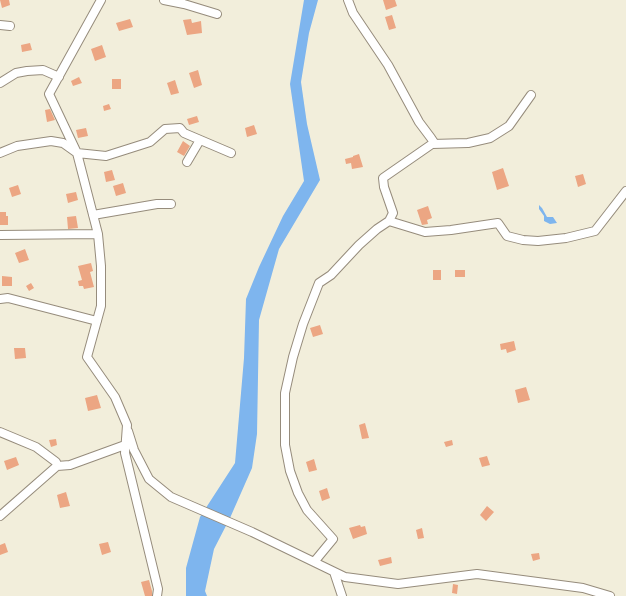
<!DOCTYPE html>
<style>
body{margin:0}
canvas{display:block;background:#f2eedb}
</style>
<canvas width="626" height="596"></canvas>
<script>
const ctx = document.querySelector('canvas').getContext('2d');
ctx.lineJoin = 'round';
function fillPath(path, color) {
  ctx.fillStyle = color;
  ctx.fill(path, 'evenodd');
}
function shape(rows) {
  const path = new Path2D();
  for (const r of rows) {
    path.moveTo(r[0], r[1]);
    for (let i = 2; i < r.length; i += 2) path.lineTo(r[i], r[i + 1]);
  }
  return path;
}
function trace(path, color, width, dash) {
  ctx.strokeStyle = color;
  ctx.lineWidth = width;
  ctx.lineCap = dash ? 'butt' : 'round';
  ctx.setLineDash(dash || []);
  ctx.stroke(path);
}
fillPath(shape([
 [304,0,318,0,309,33,301,82,307,124,320,180,279,249,259,320,257,434,252,468,230,518,214,549,205,591,207,596,186,596,186,568,200,517,235,463,244,358,246,299,259,267,283,216,304,181,290,84],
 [539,205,542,208,547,217,553,217,557,223,550,224,544,221,544,216,539,209]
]), '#7eb5ee');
fillPath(shape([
 [0,0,9,0,10,5,2,8],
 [383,0,395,0,397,6,386,10],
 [392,15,396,28,389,30,385,17],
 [130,19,133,27,119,31,116,23],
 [191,19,192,23,201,21,202,33,187,35,183,20],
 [30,43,32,50,22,52,21,45],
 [102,45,106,57,95,61,91,49],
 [198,70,202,85,194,88,189,73],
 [79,77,82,83,73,86,71,81],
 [112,79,121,79,121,89,112,89],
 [175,80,179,93,171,95,167,83],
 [109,104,111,109,104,111,103,106],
 [50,109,55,120,47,122,45,110],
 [197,116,199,122,189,125,187,119],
 [254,125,257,134,247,137,245,128],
 [86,128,88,136,78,138,76,130],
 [183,141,190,146,184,156,177,152],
 [359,154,363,167,352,169,351,163,346,164,345,159,353,157,353,156],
 [503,168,509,186,497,190,492,172],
 [112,170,115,180,106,182,104,172],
 [583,174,586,184,578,187,575,176],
 [123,183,126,193,116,196,113,186],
 [18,185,21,194,12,197,9,188],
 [76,192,78,200,68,203,66,194],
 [428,206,432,218,427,220,428,224,422,225,417,210],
 [0,212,6,212,6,216,8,216,8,225,0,225],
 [76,216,78,228,68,229,67,217],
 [25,249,29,260,19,263,15,253],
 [91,263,93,271,90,272,94,287,84,289,83,286,79,286,78,281,82,280,78,266],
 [433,270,441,270,441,280,433,280],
 [455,270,465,270,465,277,455,277],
 [2,276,12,277,12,286,2,286],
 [31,283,34,288,29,291,26,286],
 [320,325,323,334,313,337,310,328],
 [514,341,516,350,507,353,506,349,501,350,500,344],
 [14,348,25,348,26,358,15,359],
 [526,387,530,400,518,403,515,390],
 [97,395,101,408,88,411,85,398],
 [365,423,369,438,362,439,359,425],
 [56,439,57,445,51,447,49,440],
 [452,440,453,445,446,447,444,442],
 [487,456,490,465,482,467,479,458],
 [16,457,19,465,7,470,4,461],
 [314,459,317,470,309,472,306,462],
 [327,488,330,498,322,501,319,491],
 [66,492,70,506,60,508,57,495],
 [487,506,494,512,486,521,480,515],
 [360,525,361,527,365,526,367,534,353,539,349,528],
 [422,528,424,538,418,539,416,530],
 [108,542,111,552,102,555,99,544],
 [5,543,8,552,0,555,0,545],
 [539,553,540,559,533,561,531,554],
 [391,557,392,563,380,566,378,560],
 [149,580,152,591,152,596,145,596,141,582],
 [453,584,458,585,457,594,452,593]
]), '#eca683');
const minor = shape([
 [101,0,49,94,77,153,98,234,101,266,101,306,87,357,115,397,127,425,125,453,158,589,157,596],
 [164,0,184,4,217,14],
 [348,0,353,13,388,65,419,122,431,138,433,141,432,144],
 [0,25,10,26],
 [0,83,16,73,27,71,43,70,59,77],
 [0,153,17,146,51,141,63,143,77,153,106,156,150,142,165,129,180,128,184,133,231,153],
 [187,162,200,140],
 [93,215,157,204,171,204],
 [389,221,425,232,451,230,498,223,507,236,523,240,538,241,566,238,595,231,626,191],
 [0,235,98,234],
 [0,299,8,298,97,321],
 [128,431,134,450,149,479,171,497,252,532,345,577,398,584,477,574,583,588,610,596],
 [0,432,36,447,56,462,57,466],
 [0,516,57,466,70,465,125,445],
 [314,562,333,539,307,510,298,493,290,471,285,445,285,393,293,357,303,324,319,283,331,275,359,245,377,229,389,221,393,213,384,187,383,178,432,144,468,143,490,138,509,126,531,95],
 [334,572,342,596]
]);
trace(minor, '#968c7c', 10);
trace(minor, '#fff', 8);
</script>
